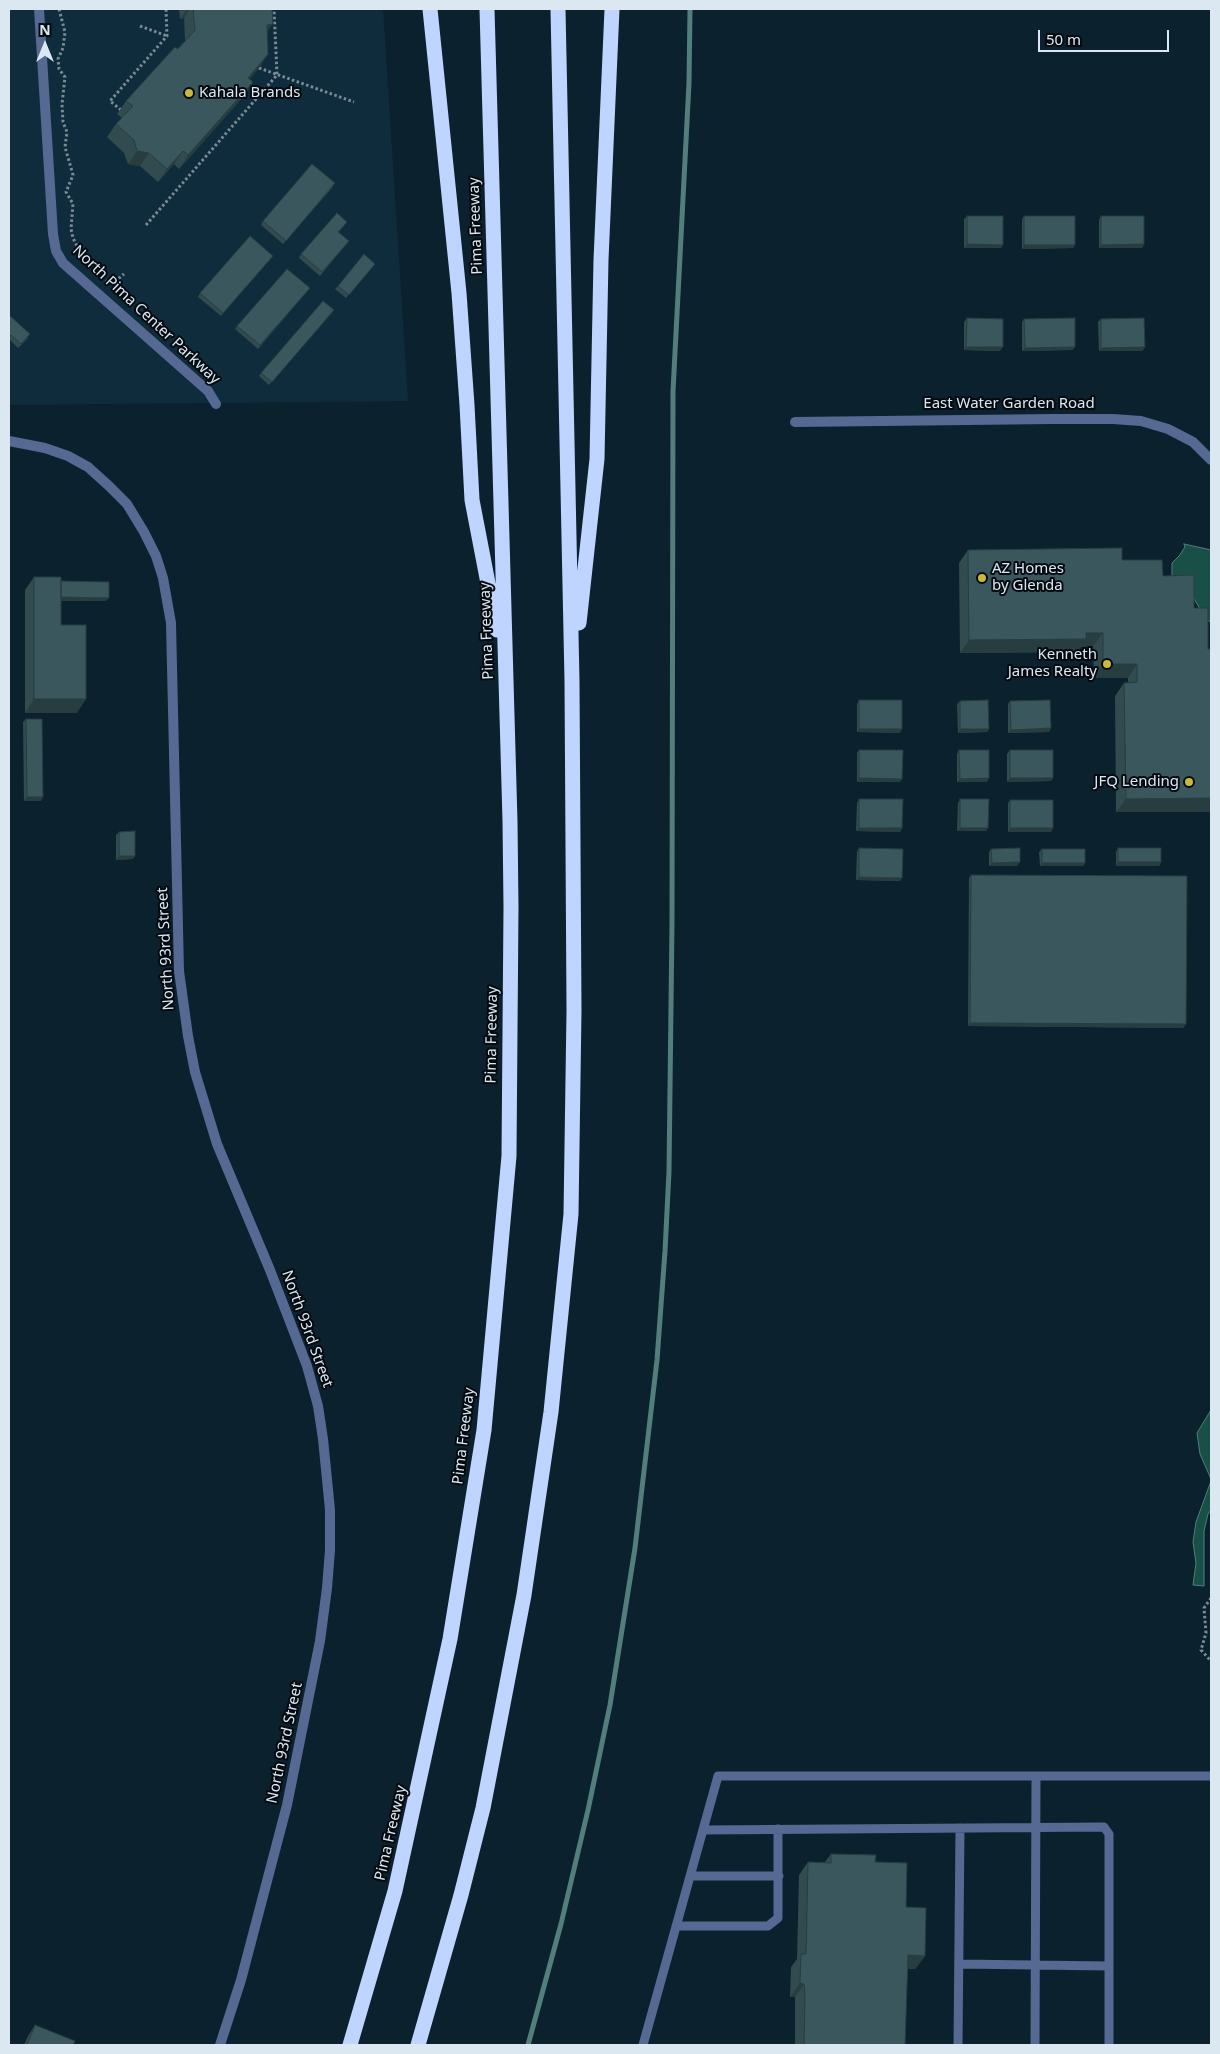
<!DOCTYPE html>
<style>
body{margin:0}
#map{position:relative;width:1220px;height:2054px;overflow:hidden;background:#0c212e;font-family:"Noto Sans",sans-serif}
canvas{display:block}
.frame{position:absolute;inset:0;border:10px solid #dbe8f1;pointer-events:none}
.north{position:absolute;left:20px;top:20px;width:50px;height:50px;-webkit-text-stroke:4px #030a0f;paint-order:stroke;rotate:0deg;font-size:14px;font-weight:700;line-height:20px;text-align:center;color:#dbe8f1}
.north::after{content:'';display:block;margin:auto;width:18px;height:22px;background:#dbe8f1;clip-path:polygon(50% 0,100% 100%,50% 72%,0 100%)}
.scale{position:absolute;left:1038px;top:30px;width:131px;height:22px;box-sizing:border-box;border:2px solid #dbe8f1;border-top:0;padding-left:6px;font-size:15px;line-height:18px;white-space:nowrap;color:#dbe8f1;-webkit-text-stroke:4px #030a0f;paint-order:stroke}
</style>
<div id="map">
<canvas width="1220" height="2054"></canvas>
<div class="frame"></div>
<div class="north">N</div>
<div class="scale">50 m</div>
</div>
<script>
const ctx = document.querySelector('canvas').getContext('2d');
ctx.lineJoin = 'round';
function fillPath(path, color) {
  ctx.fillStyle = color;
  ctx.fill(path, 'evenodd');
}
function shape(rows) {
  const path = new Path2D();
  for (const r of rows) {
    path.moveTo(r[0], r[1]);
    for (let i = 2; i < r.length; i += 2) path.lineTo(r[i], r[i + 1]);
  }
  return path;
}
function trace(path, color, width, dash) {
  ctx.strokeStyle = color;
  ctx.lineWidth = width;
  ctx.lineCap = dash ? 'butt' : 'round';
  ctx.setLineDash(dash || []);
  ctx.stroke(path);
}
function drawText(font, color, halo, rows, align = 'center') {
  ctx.font = font + ' "Noto Sans",sans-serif';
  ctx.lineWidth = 4;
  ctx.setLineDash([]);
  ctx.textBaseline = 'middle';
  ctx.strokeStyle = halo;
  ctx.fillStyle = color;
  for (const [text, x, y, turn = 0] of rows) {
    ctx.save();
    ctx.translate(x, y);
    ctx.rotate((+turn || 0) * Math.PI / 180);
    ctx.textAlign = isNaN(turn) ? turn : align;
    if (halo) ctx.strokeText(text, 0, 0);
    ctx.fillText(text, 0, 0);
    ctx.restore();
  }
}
fillPath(shape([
 [9,9,383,9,408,401,9,405]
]), '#0f2c3c');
const water = shape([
 [1184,544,1211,550,1211,623,1205,617,1191,594,1172,577,1172,563,1179,556,1185,547,1184,544],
 [1211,1410,1211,1479,1200,1454,1197,1433,1211,1410],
 [1211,1481,1211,1510,1208,1514,1204,1531,1204,1586,1193,1585,1196,1563,1193,1542,1196,1522,1211,1481]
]);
fillPath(water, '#185048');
trace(water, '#527e7b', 1);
trace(shape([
 [528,2045,561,1924,588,1810,610,1705,635,1548,657,1360,665,1251,669,1172,672,923,673,391,689,83,690,9]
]), '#527e7b', 5);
trace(shape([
 [59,9,65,32,63,48,58,59,59,69,65,77,62,104,63,122,67,132,65,147,73,175,66,192,73,204,71,229,73,238,86,264],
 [140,26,167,36],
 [259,68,354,102],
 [121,110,110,101,167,36,166,9],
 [146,225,277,75,274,9],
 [106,280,109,283,118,279,124,274],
 [1211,1598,1204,1608,1206,1633,1201,1650,1211,1661]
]), '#7a8b95', 3, [2.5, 2.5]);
trace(shape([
 [703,1830,1104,1827,1109,1834,1109,2045],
 [690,1876,779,1876],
 [676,1926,768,1926,778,1918,778,1829],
 [959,1964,1109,1966],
 [643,2045,718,1776,1211,1776],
 [958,2045,960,1828],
 [1035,2045,1036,1776]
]), '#556993', 9);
trace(shape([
 [39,9,53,234,56,251,63,263,208,391,216,404],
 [795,422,1053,419,1113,419,1141,421,1168,429,1193,442,1211,460],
 [9,441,45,448,68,456,88,467,109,486,127,504,144,532,156,556,163,578,171,623,179,971,188,1036,195,1072,217,1144,270,1270,307,1366,318,1406,323,1439,330,1510,330,1550,327,1588,320,1641,287,1805,241,1980,220,2045]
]), '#556993', 10);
trace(shape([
 [430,9,459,293,467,405,472,500,497,630],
 [579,623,597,459,601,260,612,9],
 [350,2045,395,1891,450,1639,484,1430,509,1156,511,907,510,821,487,9],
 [418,2045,461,1895,483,1808,524,1595,551,1412,571,1214,574,1011,572,681,558,9]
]), '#bfd4fe', 15);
fillPath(shape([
 [179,9,272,9,267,32,268,54,259,68,249,79,253,82,244,96,179,169,174,164,158,182,140,166,128,164,124,153,107,137,116,124,122,118,117,114,126,101,185,41,184,18,180,19],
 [333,187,283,244,261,225,263,221],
 [967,216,1001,248,964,248,964,219],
 [1024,216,1075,245,1073,248,1022,249,1022,219],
 [1101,216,1144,244,1142,248,1099,248,1099,220],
 [345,225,339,232,349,241,320,276,299,258,301,254],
 [273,256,221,316,198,297,200,293],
 [375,264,346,298,335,289,338,286],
 [310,288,258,349,235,329,237,326],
 [331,314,269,385,259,376,261,373],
 [9,315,28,338,18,348,9,339],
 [967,318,1000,351,964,350,964,322],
 [1024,319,1075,347,1072,350,1022,351,1022,322],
 [1101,319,1145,347,1142,351,1099,351,1098,322],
 [968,550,1122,560,1163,576,1194,608,1208,649,1211,649,1211,812,1116,812,1115,696,1124,683,1128,683,1128,678,1094,678,1093,646,1081,647,1077,652,960,653,959,563],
 [34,577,61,581,106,601,61,601,61,625,77,713,25,713,25,590],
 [859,700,900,733,857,732,857,704],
 [960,701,989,729,987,732,958,733,957,704],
 [1010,701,1051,728,1049,732,1008,733,1008,704],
 [26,719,41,801,24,801,23,722],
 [859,750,902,779,900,782,857,782,857,753],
 [959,750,987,782,957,782,957,754],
 [1010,750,1053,778,1051,781,1007,782,1007,754],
 [859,799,902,828,900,832,856,831,857,803],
 [960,799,986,831,957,831,958,803],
 [1010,800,1053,828,1051,832,1008,832,1008,803],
 [119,832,135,856,133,859,116,860,116,835],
 [859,848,902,878,900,881,856,880,857,852],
 [1118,848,1161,862,1159,866,1116,866,1116,852],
 [991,849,1017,866,989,866,989,852],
 [1042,849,1085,863,1083,866,1040,866,1039,852],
 [971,875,1186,1024,1183,1028,968,1026,969,878],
 [831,1854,875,1862,906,1907,925,1956,915,1969,907,1969,905,2045,795,2045,795,1997,790,1997,791,1967,797,1959,799,1875,808,1862,825,1862],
 [35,2025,73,2045,24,2045,28,2036]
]), '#314b4f');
fillPath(shape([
 [187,9,190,9,184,18,180,19],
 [273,24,263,37,267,25],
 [268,54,259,68,239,91,248,78],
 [253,82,244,96,179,169,188,155],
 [137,151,149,153,140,166,128,164],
 [183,151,174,164,158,182,167,169],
 [967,244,1003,245,1001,248,964,248],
 [1144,244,1142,248,1099,248,1101,245],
 [1024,245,1075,245,1073,248,1022,249],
 [966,347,1003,347,1000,351,964,350],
 [1075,347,1072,350,1022,351,1025,348],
 [1145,347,1142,351,1099,351,1101,348],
 [61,597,109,598,106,601,58,601],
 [1086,633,1103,633,1093,646,1081,647,1077,652,960,653,969,640],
 [1103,664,1137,664,1128,678,1094,678],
 [34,699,86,699,77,713,25,713],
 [1051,728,1049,732,1008,733,1011,730],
 [859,729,902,729,900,733,857,732],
 [960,729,989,729,987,732,958,733],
 [859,778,902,779,900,782,857,782],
 [989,778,987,782,957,782,960,779],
 [1010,778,1053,778,1051,781,1007,782],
 [27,797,43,797,41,801,24,801],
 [1211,798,1211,812,1116,812,1126,799],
 [859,828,902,828,900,832,856,831],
 [960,828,988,828,986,831,957,831],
 [1010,828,1053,828,1051,832,1008,832],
 [119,856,135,856,133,859,116,860],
 [1020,862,1017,866,989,866,992,863],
 [1118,862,1161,862,1159,866,1116,866],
 [1042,863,1085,863,1083,866,1040,866],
 [859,877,902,878,900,881,856,880],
 [970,1023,1186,1024,1183,1028,968,1026],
 [908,1955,925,1956,915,1969,898,1969],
 [800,1983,804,1984,795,1997,790,1997]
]), '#283d40');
const building = shape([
 [193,9,272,9,273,24,267,25,268,54,248,78,253,82,188,155,183,151,167,169,149,153,137,151,134,140,116,124,133,106,126,101,175,47,178,49,195,30,193,9],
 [312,164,335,183,286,241,263,221,312,164],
 [337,213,347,222,338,232,349,241,322,272,301,254,337,213],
 [967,216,1003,216,1003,245,967,244,967,216],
 [1024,216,1075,216,1075,245,1024,245,1024,216],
 [1101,216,1144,216,1144,244,1101,245,1101,216],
 [250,236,273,256,223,313,200,293,250,236],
 [364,254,375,264,349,295,338,286,364,254],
 [287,269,310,288,260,345,237,326,287,269],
 [323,301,334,310,272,382,261,373,323,301],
 [9,315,30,334,21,344,11,335,9,337,9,315],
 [967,318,1003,319,1003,347,966,347,967,318],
 [1075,318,1075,347,1025,348,1024,319,1075,318],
 [1144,318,1145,347,1101,348,1101,319,1144,318],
 [1122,548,1122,560,1162,560,1163,576,1194,575,1194,608,1208,608,1208,649,1211,649,1211,798,1126,799,1124,683,1137,682,1137,664,1103,664,1103,633,1086,633,1086,639,969,640,968,550,1122,548],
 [34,577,61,577,61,625,86,625,86,699,34,699,34,577],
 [61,581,109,582,109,598,61,597,61,581],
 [859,700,902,700,902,729,859,729,859,700],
 [988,700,989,729,960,729,960,701,988,700],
 [1050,700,1051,728,1011,730,1010,701,1050,700],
 [26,719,42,719,43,797,27,797,26,719],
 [859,750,903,750,902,779,859,778,859,750],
 [959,750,989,750,989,778,960,779,959,750],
 [1010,750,1053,750,1053,778,1010,778,1010,750],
 [859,799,903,799,902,828,859,828,859,799],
 [960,799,989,799,988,828,960,828,960,799],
 [1010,800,1053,800,1053,828,1010,828,1010,800],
 [135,831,135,856,119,856,119,832,135,831],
 [859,848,903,849,902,878,859,877,859,848],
 [1020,848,1020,862,992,863,991,849,1020,848],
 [1118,848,1161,848,1161,862,1118,862,1118,848],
 [1042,849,1085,849,1085,863,1042,863,1042,849],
 [971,875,1187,876,1186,1024,970,1023,971,875],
 [831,1854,876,1855,875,1862,907,1863,906,1907,926,1908,925,1956,908,1955,905,2045,804,2045,805,1996,804,1984,800,1983,801,1954,806,1954,808,1862,831,1863,831,1854],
 [35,2025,75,2041,73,2045,27,2045,35,2025]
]);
fillPath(building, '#39575c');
trace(building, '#283d40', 1);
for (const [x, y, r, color] of [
 [189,93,5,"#cbb939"],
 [982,578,5,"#cbb939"],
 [1107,664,5,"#cbb939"],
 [1189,782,5,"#cbb939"]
]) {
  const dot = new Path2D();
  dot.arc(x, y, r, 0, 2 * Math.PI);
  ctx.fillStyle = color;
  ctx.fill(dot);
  trace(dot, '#030a0f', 2);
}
drawText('15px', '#dbe8f1', '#030a0f', [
 ["Kahala Brands",199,93],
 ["AZ Homes",992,569],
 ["by Glenda",992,586],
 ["Kenneth",1097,655,"right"],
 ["James Realty",1097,672,"right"],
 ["JFQ Lending",1179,782,"right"]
], 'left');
drawText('15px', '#dbe8f1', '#030a0f', [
 ["Pima Freeway",476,226,-92],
 ["North Pima Center Parkway",146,315,43],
 ["East Water Garden Road",1009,404],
 ["Pima Freeway",487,631,-92],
 ["North 93rd Street",166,949,-93],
 ["Pima Freeway",492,1035,-89],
 ["North 93rd Street",307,1329,70],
 ["Pima Freeway",464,1436,-83],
 ["North 93rd Street",285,1743,-78],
 ["Pima Freeway",391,1833,-77]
]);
</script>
